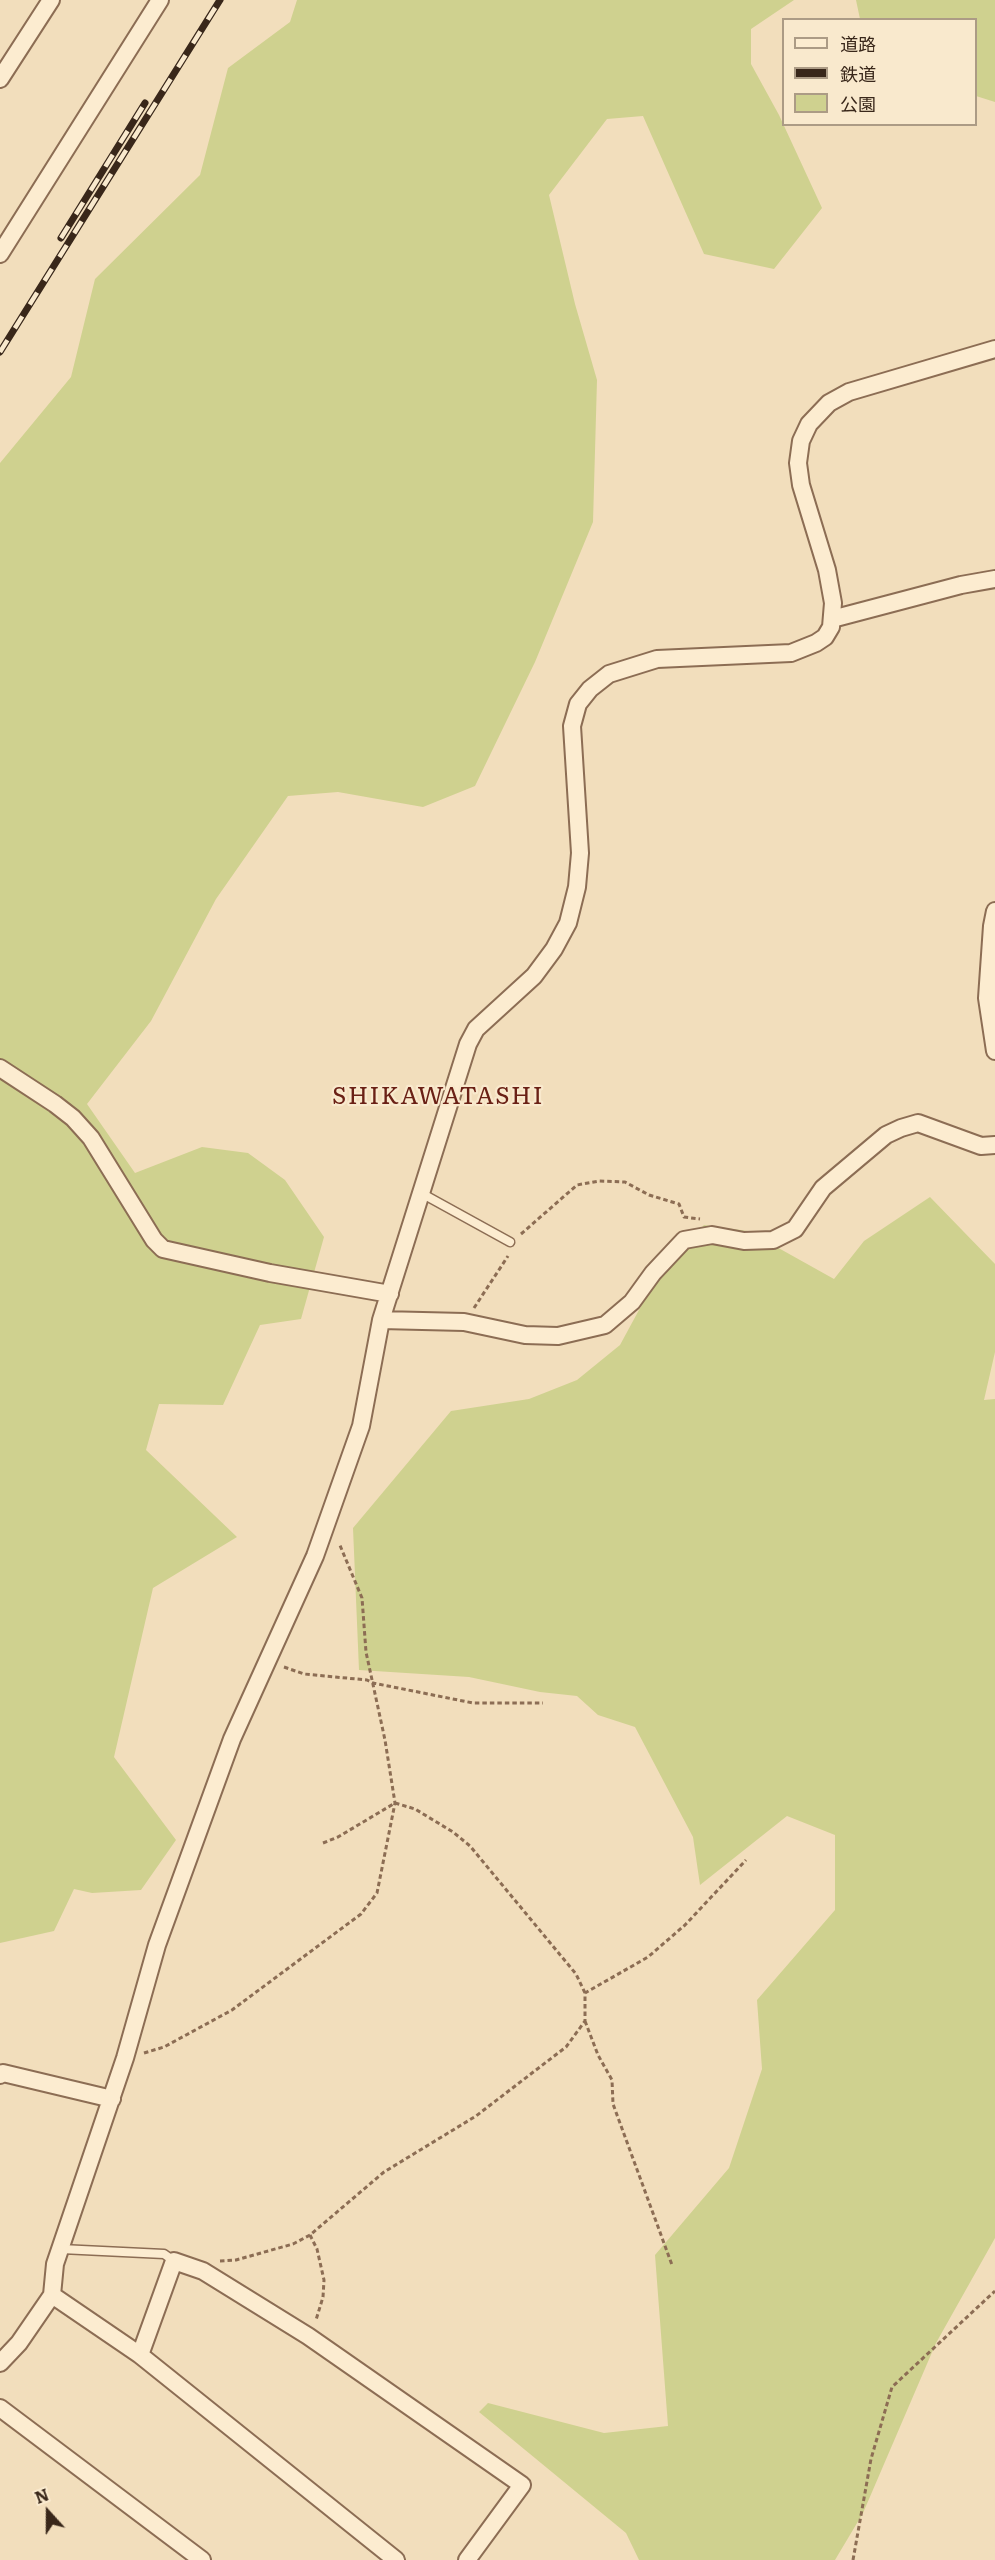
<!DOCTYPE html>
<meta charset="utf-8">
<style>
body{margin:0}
#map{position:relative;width:995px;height:2560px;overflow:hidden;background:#f2debc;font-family:Literata,"Noto Sans JP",serif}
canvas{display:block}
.legend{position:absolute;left:782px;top:18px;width:195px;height:108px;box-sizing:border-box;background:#f9e9cd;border:2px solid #ac9b85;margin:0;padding:8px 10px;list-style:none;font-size:18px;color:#39271a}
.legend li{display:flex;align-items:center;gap:12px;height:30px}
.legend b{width:30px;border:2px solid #ac9b85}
.north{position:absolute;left:18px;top:2482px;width:60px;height:60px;-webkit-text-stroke:4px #f9e9cd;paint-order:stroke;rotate:339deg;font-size:16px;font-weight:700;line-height:24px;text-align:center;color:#39271a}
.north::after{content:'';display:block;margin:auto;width:21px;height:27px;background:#39271a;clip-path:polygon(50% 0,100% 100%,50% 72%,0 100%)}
</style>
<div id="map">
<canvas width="995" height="2560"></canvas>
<ul class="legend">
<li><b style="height:8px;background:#fcecd0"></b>道路</li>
<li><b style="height:8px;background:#39271a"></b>鉄道</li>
<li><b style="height:16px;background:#cfd18f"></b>公園</li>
</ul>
<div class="north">N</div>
</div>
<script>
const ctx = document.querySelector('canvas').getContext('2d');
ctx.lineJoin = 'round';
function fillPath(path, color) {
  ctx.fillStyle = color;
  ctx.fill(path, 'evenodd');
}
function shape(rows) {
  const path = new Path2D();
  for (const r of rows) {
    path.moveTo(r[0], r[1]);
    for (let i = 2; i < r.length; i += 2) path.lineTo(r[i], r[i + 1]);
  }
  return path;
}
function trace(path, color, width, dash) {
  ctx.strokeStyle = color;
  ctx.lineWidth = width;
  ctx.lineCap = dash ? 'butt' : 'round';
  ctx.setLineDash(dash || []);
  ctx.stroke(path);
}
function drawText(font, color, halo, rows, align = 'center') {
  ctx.font = font + ' Literata,serif';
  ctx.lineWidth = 4.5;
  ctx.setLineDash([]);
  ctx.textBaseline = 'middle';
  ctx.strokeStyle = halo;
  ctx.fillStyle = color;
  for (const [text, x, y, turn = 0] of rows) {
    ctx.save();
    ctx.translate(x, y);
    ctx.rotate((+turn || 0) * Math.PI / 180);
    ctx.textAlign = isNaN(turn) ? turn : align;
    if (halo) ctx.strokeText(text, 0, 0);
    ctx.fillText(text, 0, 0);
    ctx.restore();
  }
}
fillPath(shape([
 [297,0,794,0,751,29,751,64,779,115,822,208,774,269,704,254,643,116,607,119,549,195,575,304,597,380,593,522,535,662,475,786,423,807,338,792,288,796,216,899,151,1021,87,1104,135,1173,202,1147,248,1153,285,1180,324,1237,301,1319,260,1325,223,1405,159,1404,146,1450,237,1537,153,1588,114,1757,176,1840,141,1890,92,1893,74,1889,54,1931,0,1943,0,463,71,377,95,279,200,175,228,68,290,22],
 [856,0,995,0,995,102,976,96,976,20,860,19],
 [930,1197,995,1264,995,1352,984,1400,995,1399,995,2238,936,2343,863,2513,835,2560,639,2560,626,2533,479,2412,488,2403,604,2433,668,2426,655,2255,729,2168,762,2069,757,2000,835,1910,835,1835,787,1816,700,1885,693,1837,635,1727,598,1715,577,1696,540,1692,469,1677,359,1670,353,1528,451,1411,529,1399,577,1380,620,1345,659,1273,704,1225,748,1231,834,1279,864,1241]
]), '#cfd18f');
const lane = shape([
 [421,1193,510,1242],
 [61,2249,164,2254,174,2261]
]);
const street = shape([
 [0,79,51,0],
 [0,254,160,0],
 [832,619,961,585,995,579],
 [995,911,992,926,987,998,995,1051],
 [0,1068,55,1104,73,1118,91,1138,154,1240,163,1249,270,1273,390,1294],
 [381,1320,464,1322,525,1335,558,1336,605,1325,632,1302,653,1273,684,1240,712,1235,744,1241,773,1240,795,1229,823,1188,886,1135,901,1128,918,1123,981,1146,995,1145],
 [0,2075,3,2073,112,2099],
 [52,2295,140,2355,396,2560],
 [140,2355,174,2261,203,2271,308,2336,522,2485,467,2560],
 [0,2363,19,2343,52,2295,55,2264,125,2058,157,1945,232,1739,315,1556,361,1426,381,1320,468,1044,476,1029,534,976,554,949,568,923,577,887,580,853,572,726,578,704,590,689,609,674,657,659,791,653,816,643,825,637,831,627,833,603,827,570,801,485,798,463,801,441,809,424,829,403,849,392,995,349],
 [0,2408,202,2560]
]);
trace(lane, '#8c6d54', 11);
trace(street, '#8c6d54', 20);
trace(shape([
 [521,1234,577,1185,599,1181,625,1182,649,1195,679,1204,684,1217,700,1219],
 [474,1308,508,1256],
 [284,1667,304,1674,367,1680,373,1683,473,1703,543,1703],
 [323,1843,338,1837,395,1803,415,1809,453,1832,470,1846,576,1974,585,1993],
 [585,2021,598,2055,612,2080,613,2104,672,2265],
 [144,2053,164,2047,232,2010,361,1914,377,1893,395,1803,385,1740,366,1652,362,1598,339,1543],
 [310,2235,317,2249,324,2280,323,2297,316,2320],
 [220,2261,236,2260,293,2244,310,2235,384,2172,476,2116,566,2047,585,2021,585,1993,648,1957,685,1925,746,1860],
 [853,2560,871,2459,892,2387,995,2291]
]), '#8c6d54', 3, [4.5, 3]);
trace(lane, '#fcecd0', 8);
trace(street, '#fcecd0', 16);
const rail = shape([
 [61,238,145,103],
 [0,352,220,0]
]);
trace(rail, '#39271a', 7);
trace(rail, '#f9e9cd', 4.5, [14]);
ctx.letterSpacing = '1.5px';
drawText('24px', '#6a2015', '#f9e9cd', [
 ["SHIKAWATASHI",438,1097]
]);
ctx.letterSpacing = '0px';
</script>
